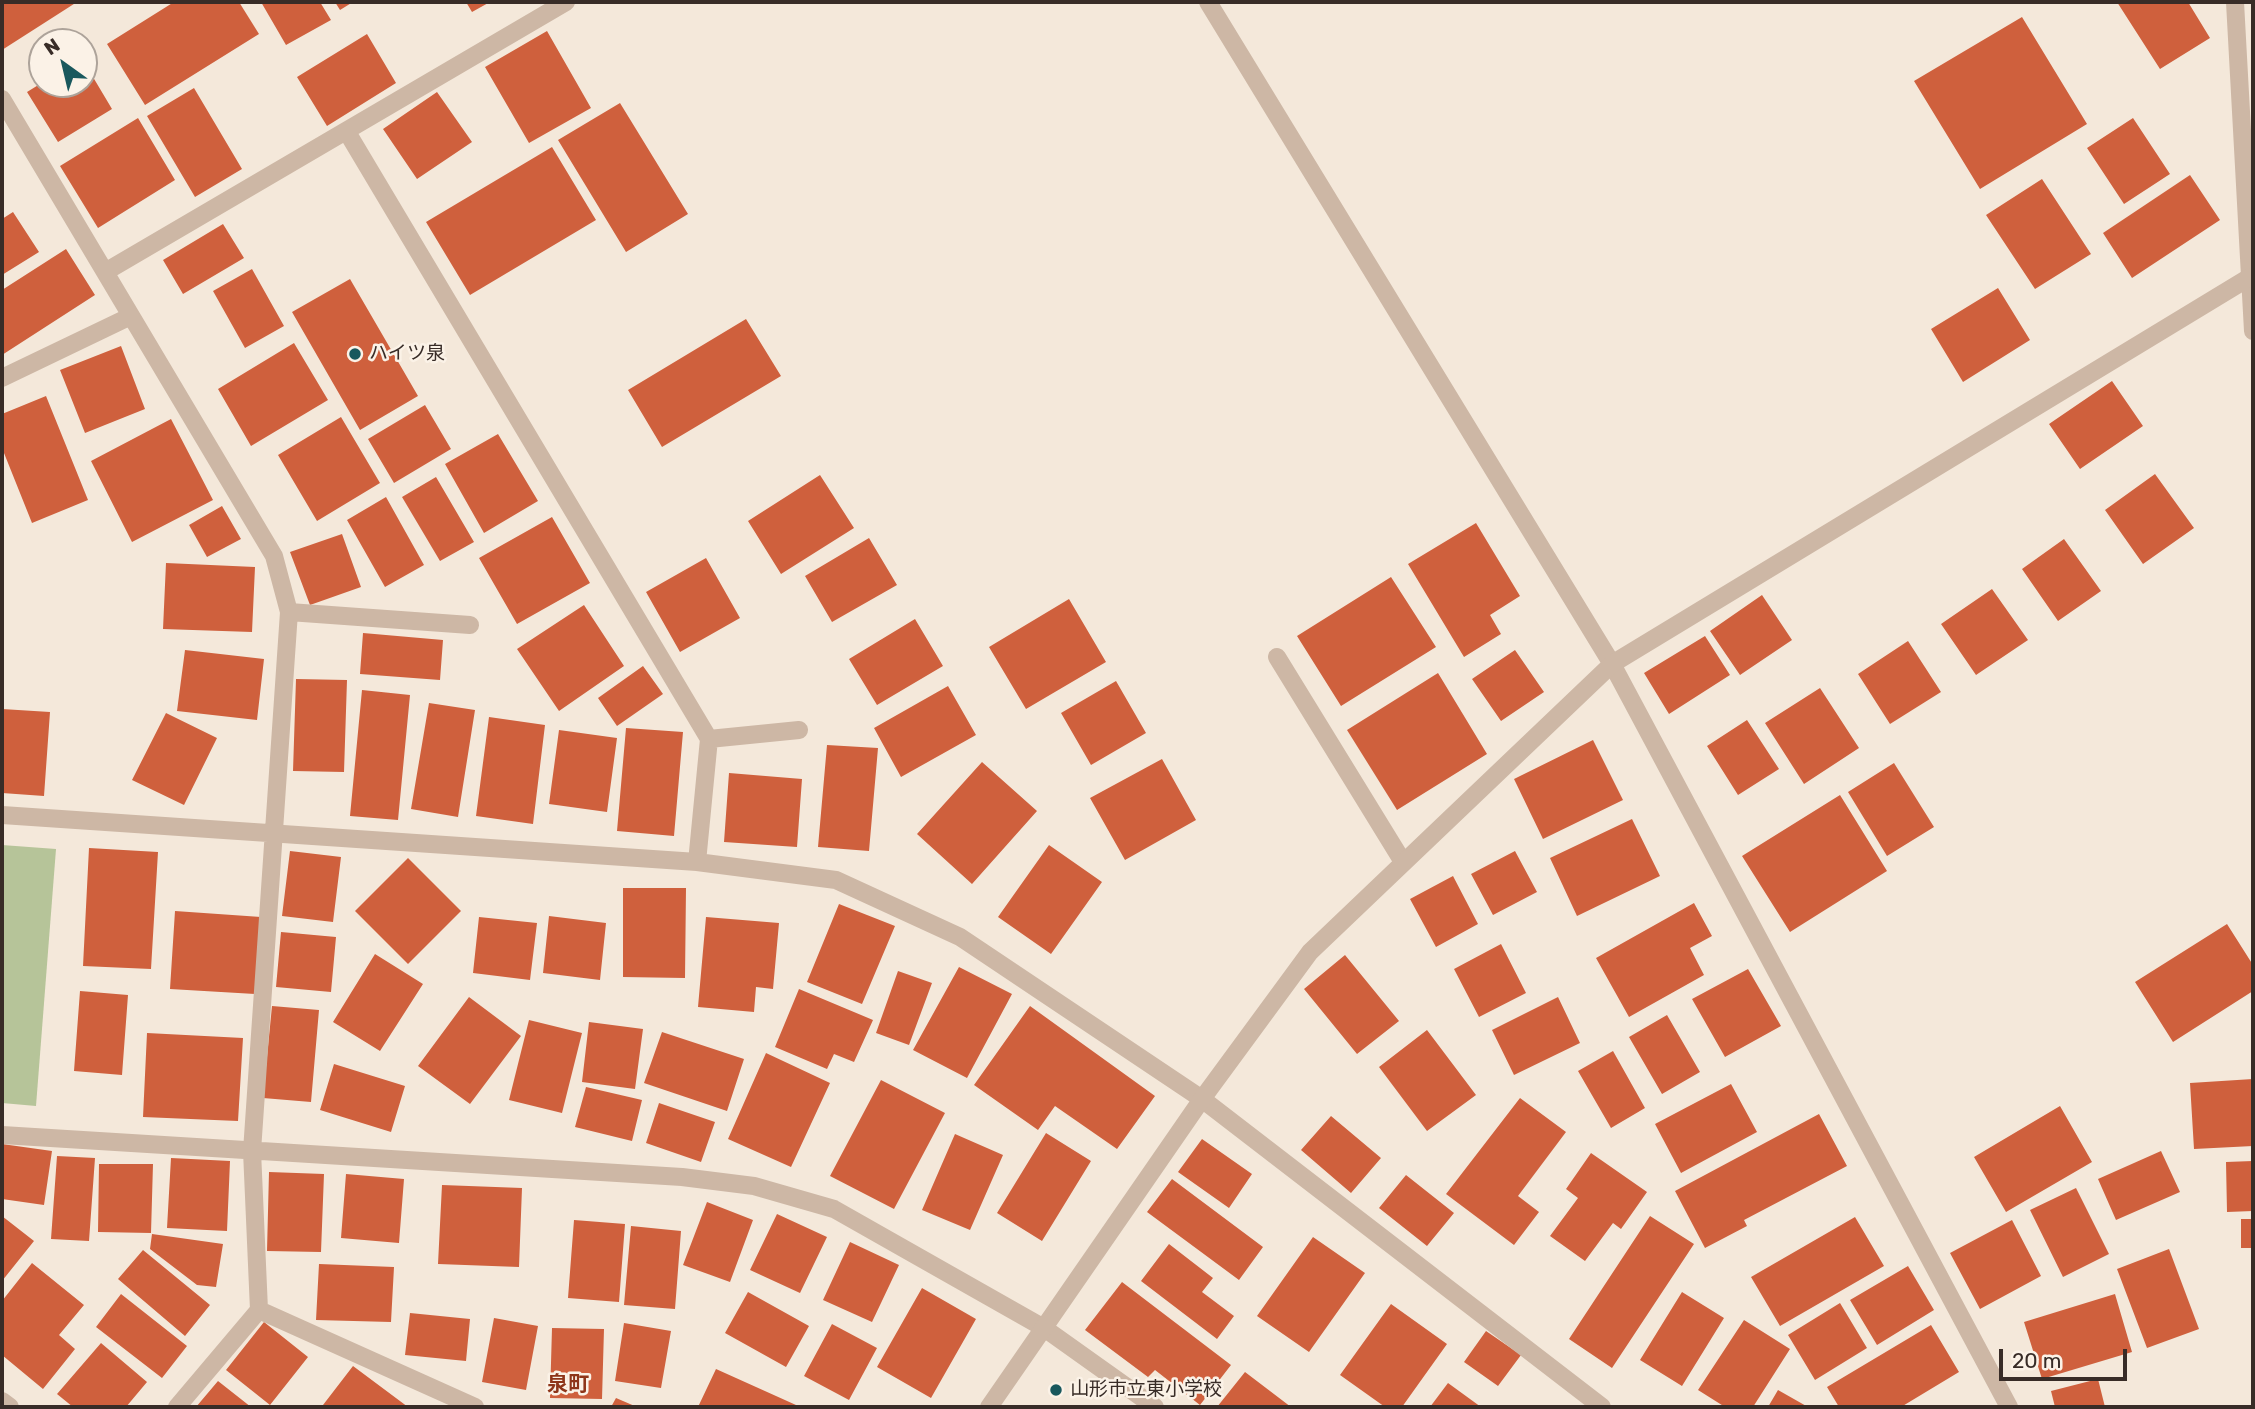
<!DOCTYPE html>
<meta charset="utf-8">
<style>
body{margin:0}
#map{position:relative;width:2255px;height:1409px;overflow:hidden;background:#f4e8da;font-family:Rubik,sans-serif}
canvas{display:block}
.frame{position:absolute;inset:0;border:4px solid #382c27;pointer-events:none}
.north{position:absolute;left:28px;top:28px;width:70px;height:70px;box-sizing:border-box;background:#fbf2e7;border:2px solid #ada39a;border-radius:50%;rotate:326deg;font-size:19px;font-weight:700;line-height:28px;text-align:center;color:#382c27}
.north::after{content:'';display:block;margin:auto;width:24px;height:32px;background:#19585d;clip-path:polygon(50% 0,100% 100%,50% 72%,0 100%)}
.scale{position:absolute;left:1999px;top:1349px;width:128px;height:32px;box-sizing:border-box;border:4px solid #382c27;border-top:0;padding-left:9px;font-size:21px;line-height:24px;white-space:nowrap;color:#382c27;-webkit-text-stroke:5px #fbf2e7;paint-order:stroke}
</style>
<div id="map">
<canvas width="2255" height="1409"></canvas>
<div class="frame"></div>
<div class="north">N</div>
<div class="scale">20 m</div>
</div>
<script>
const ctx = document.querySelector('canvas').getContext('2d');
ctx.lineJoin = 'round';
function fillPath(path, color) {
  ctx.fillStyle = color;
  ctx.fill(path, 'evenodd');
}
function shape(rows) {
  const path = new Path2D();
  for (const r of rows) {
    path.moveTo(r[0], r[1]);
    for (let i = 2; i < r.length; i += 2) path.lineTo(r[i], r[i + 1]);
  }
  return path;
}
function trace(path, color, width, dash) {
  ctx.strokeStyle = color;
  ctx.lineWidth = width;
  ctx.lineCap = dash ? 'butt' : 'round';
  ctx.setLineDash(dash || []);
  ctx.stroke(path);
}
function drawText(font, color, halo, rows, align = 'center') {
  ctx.font = font + ' Rubik,"Noto Sans JP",sans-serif';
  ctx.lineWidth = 5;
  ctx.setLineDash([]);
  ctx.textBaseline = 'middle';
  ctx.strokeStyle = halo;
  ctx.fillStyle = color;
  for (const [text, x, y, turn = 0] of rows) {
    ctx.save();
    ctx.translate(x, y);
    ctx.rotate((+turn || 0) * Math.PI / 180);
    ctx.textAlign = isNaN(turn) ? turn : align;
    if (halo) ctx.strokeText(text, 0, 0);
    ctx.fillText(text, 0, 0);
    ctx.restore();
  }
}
fillPath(shape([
 [2,845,56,849,36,1106,2,1103]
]), '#b6c499');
fillPath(shape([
 [2,2,77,2,2,50],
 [174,2,239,2,259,34,145,105,107,44],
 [261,2,320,2,331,20,286,45],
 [335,2,353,2,340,10],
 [466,2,490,2,472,12],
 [2117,2,2188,2,2210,38,2160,69],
 [2022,17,2087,124,1980,189,1914,81],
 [547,31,591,108,529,143,485,67],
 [367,34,396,83,327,126,297,77],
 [84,62,112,109,58,142,27,92,40,84,84,84],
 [194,88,242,169,195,197,147,116],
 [437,92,472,142,417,179,383,129],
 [620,103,688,214,626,252,558,140],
 [138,118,175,180,98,228,60,166],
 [2133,118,2170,174,2124,204,2087,148],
 [552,147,596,220,470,295,426,222],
 [2190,175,2220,220,2132,278,2103,233],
 [2042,179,2091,254,2035,289,1986,215],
 [13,212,39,252,2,275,2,219],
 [223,224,244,258,183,294,163,260],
 [66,249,95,295,2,355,2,290],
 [252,269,284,326,245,348,213,291],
 [350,279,418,396,360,430,292,312],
 [1998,288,2030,340,1963,382,1931,329],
 [746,319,781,376,662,447,628,390],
 [294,343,328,400,251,446,218,389],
 [121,346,145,409,85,433,60,370],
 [2112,381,2143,426,2080,469,2049,424],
 [46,396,88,500,32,523,2,448,2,414],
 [425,405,451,449,394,483,368,439],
 [341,417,380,483,317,521,278,455],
 [171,419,213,500,132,542,91,461],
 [498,434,538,501,484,533,445,464],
 [2155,474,2194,528,2143,564,2105,510],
 [820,475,854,528,781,574,748,521],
 [436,477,474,542,440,561,402,497],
 [386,497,424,565,385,587,347,520],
 [222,506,241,539,207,557,189,525],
 [552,517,590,583,517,624,479,558],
 [1476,523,1520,596,1490,615,1501,634,1464,657,1408,564],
 [342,534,361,587,310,605,290,552],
 [869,538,897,585,832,622,805,576],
 [2064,539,2101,591,2058,621,2022,569],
 [706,558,740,618,680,652,646,592],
 [166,563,255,567,252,632,163,629],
 [1391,577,1436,647,1341,706,1297,636],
 [1992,589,2028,640,1976,675,1941,624],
 [1762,595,1792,640,1740,675,1710,631],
 [1069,599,1106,662,1026,709,989,647],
 [584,605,624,666,559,711,517,649],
 [915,619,943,666,877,705,849,659],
 [363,633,443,640,440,680,360,674],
 [1705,636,1730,675,1669,714,1644,673],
 [1908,641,1941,692,1890,724,1858,674],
 [185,650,264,659,257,720,177,711],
 [1515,650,1544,692,1501,721,1472,679],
 [643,666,663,694,617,726,598,698],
 [1438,673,1487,754,1397,810,1347,730],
 [296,679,347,680,344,772,293,771],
 [1116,681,1146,733,1091,765,1061,713],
 [948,686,976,735,901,777,874,728],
 [1820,688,1859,748,1804,784,1765,723],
 [362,690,410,695,398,820,350,816],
 [429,703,475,710,458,817,411,809],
 [2,709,50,712,44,796,2,793],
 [166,713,217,738,184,805,132,780],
 [489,717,545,725,533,824,476,816],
 [1747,720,1779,769,1738,795,1707,746],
 [626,728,683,732,674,836,617,831],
 [559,730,617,738,607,812,549,804],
 [1593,740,1623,800,1543,839,1514,779],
 [827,745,878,748,869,851,818,847],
 [1162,759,1196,820,1125,860,1090,798],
 [982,762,1037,811,972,884,917,834],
 [1894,763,1934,827,1887,856,1848,792],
 [729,773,802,779,797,847,724,842],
 [1840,795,1887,871,1790,932,1742,856],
 [1632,819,1660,876,1577,916,1550,858],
 [1049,845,1102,882,1051,954,998,917],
 [89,848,158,852,151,969,83,966],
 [290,851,341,857,333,922,282,916],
 [1515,851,1537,892,1493,915,1471,874],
 [408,858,461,911,408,964,355,911],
 [1453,876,1478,924,1436,947,1410,899],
 [623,888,686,888,685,978,623,977],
 [1694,903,1712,936,1690,948,1704,975,1629,1017,1596,958],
 [839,904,895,926,862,1004,807,982],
 [175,911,261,917,255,994,170,989],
 [549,916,606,923,600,980,543,973],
 [479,917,537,923,530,980,473,973],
 [706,917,779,923,773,989,756,987,754,1012,698,1007],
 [2227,924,2253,965,2253,991,2173,1042,2135,982],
 [281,932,336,937,331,992,276,987],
 [1501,944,1526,993,1479,1017,1454,969],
 [375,954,423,984,380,1051,333,1022],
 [1345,955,1399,1021,1357,1054,1304,989],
 [959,967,1012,994,967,1078,913,1050],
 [1748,969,1781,1026,1725,1057,1692,999],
 [898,971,932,983,909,1045,876,1033],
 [799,989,873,1020,854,1062,834,1054,827,1069,775,1047],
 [80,991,128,995,122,1075,74,1071],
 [469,997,521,1036,470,1104,418,1066],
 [1558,997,1580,1043,1514,1075,1492,1030],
 [272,1006,319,1010,311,1102,263,1098],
 [1030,1006,1155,1096,1117,1149,1055,1106,1038,1130,974,1085],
 [1667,1015,1700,1072,1662,1094,1629,1037],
 [529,1020,582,1033,562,1113,509,1100],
 [589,1022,643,1029,635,1089,582,1082],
 [1427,1030,1476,1095,1427,1131,1379,1067],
 [662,1032,744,1059,727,1111,644,1083],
 [147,1033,243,1038,238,1121,143,1117],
 [1613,1051,1645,1108,1611,1128,1578,1071],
 [766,1053,830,1083,791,1167,728,1139],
 [334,1064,405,1086,391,1132,320,1110],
 [2253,1079,2253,1146,2194,1149,2190,1083],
 [881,1080,945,1113,894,1209,830,1176],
 [1731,1084,1757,1132,1681,1173,1655,1124],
 [586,1087,642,1100,632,1141,575,1127],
 [1520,1098,1566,1132,1518,1196,1539,1212,1514,1245,1446,1194],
 [659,1103,715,1122,701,1162,646,1143],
 [2060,1106,2092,1162,2006,1212,1974,1157],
 [1819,1114,1847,1166,1744,1220,1747,1226,1705,1248,1675,1191],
 [1331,1116,1381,1158,1351,1193,1301,1150],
 [1046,1133,1091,1161,1042,1241,997,1213],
 [955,1134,1003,1155,970,1230,922,1210],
 [1202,1139,1252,1174,1229,1208,1178,1172],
 [2,1144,52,1151,44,1205,2,1199],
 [2161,1151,2180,1192,2116,1220,2098,1179],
 [1591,1153,1647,1192,1621,1229,1613,1223,1585,1261,1550,1236,1578,1198,1566,1189],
 [57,1156,95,1158,89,1241,51,1239],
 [171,1158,230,1161,227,1231,167,1228],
 [2253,1161,2253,1211,2227,1212,2226,1162],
 [99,1164,153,1164,151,1233,98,1232],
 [269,1172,324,1174,321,1252,267,1251],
 [346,1174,404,1179,399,1243,341,1238],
 [1406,1175,1454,1213,1427,1246,1379,1208],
 [1172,1179,1263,1247,1239,1280,1147,1212],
 [442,1185,522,1188,519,1267,438,1264],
 [2076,1188,2109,1254,2063,1277,2030,1210],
 [707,1202,753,1220,730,1282,683,1265],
 [777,1214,827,1237,800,1293,750,1270],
 [2,1216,34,1241,2,1281],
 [1650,1216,1694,1244,1612,1368,1569,1339],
 [1855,1217,1884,1266,1780,1326,1751,1277],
 [2241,1219,2253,1219,2253,1248,2241,1248],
 [574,1220,625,1224,619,1302,568,1298],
 [2012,1220,2041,1276,1980,1309,1950,1253],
 [631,1226,681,1231,675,1309,624,1305],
 [152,1234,223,1244,216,1287,197,1285,150,1249],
 [1313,1237,1365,1273,1309,1352,1257,1316],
 [850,1242,899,1265,872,1322,823,1300],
 [1169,1244,1213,1278,1202,1292,1234,1316,1217,1339,1141,1281],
 [2169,1249,2199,1329,2147,1348,2117,1269],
 [143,1250,210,1305,185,1336,118,1279],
 [32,1263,84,1305,59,1335,75,1349,43,1389,2,1355,2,1301],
 [319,1264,394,1267,391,1322,316,1320],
 [1908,1266,1934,1310,1877,1345,1850,1300],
 [1122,1282,1231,1365,1200,1405,1155,1370,1148,1377,1085,1330],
 [922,1288,976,1319,931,1398,877,1367],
 [748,1292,809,1326,786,1367,725,1333],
 [1682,1292,1724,1318,1682,1386,1640,1360],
 [121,1294,187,1346,162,1378,96,1327],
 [2115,1294,2132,1352,2042,1379,2024,1322],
 [1840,1303,1867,1348,1815,1380,1788,1335],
 [1391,1304,1447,1344,1402,1407,1385,1407,1340,1375],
 [410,1313,470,1319,466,1361,405,1355],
 [494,1318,538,1326,526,1390,482,1382],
 [1744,1320,1790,1349,1753,1407,1725,1407,1698,1390],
 [264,1322,308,1357,270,1405,226,1370],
 [624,1323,671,1331,661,1388,615,1381],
 [832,1324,877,1348,849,1400,804,1376],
 [1931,1325,1959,1372,1901,1407,1839,1407,1827,1387],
 [552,1328,604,1329,602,1399,550,1398],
 [1486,1331,1521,1355,1498,1386,1464,1362],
 [101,1343,147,1382,126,1407,73,1407,57,1394],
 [353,1366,408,1407,326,1407,323,1405],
 [716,1369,796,1405,795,1407,698,1407],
 [1245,1372,1291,1407,1217,1407],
 [2098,1379,2105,1407,2055,1407,2051,1391],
 [218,1381,251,1407,196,1407],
 [1448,1383,1481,1407,1430,1407],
 [1778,1390,1808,1407,1768,1407],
 [616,1398,637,1407,611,1407]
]), '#cf603d');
trace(shape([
 [1208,2,1612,664,2009,1407],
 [2235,2,2253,331],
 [2,99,274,556,289,612,252,1151,259,1310,177,1407],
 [347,132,709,739,697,862],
 [105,272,566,2],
 [2,378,131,316],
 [289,612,470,625],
 [1277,657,1403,862],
 [709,739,799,730],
 [2,815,697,862,836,880,960,937,1202,1099,1602,1407],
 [2,1135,682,1177,754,1186,834,1209,1044,1328,1155,1407],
 [259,1310,475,1407]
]), '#cdb7a5', 18);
trace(shape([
 [2,1401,10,1407],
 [989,1407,1202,1099,1310,952,1612,664,2250,277]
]), '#cdb7a5', 18);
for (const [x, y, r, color] of [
 [355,354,7,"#19585d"],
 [1056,1390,7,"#19585d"]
]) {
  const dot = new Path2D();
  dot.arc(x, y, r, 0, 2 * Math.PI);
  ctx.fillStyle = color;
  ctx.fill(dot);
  trace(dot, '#fbf2e7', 2.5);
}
drawText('19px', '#382c27', '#fbf2e7', [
 ["ハイツ泉",369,354],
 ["山形市立東小学校",1070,1390]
], 'left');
drawText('bold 21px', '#8e3519', '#fbf2e7', [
 ["泉町",568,1385]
]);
</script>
